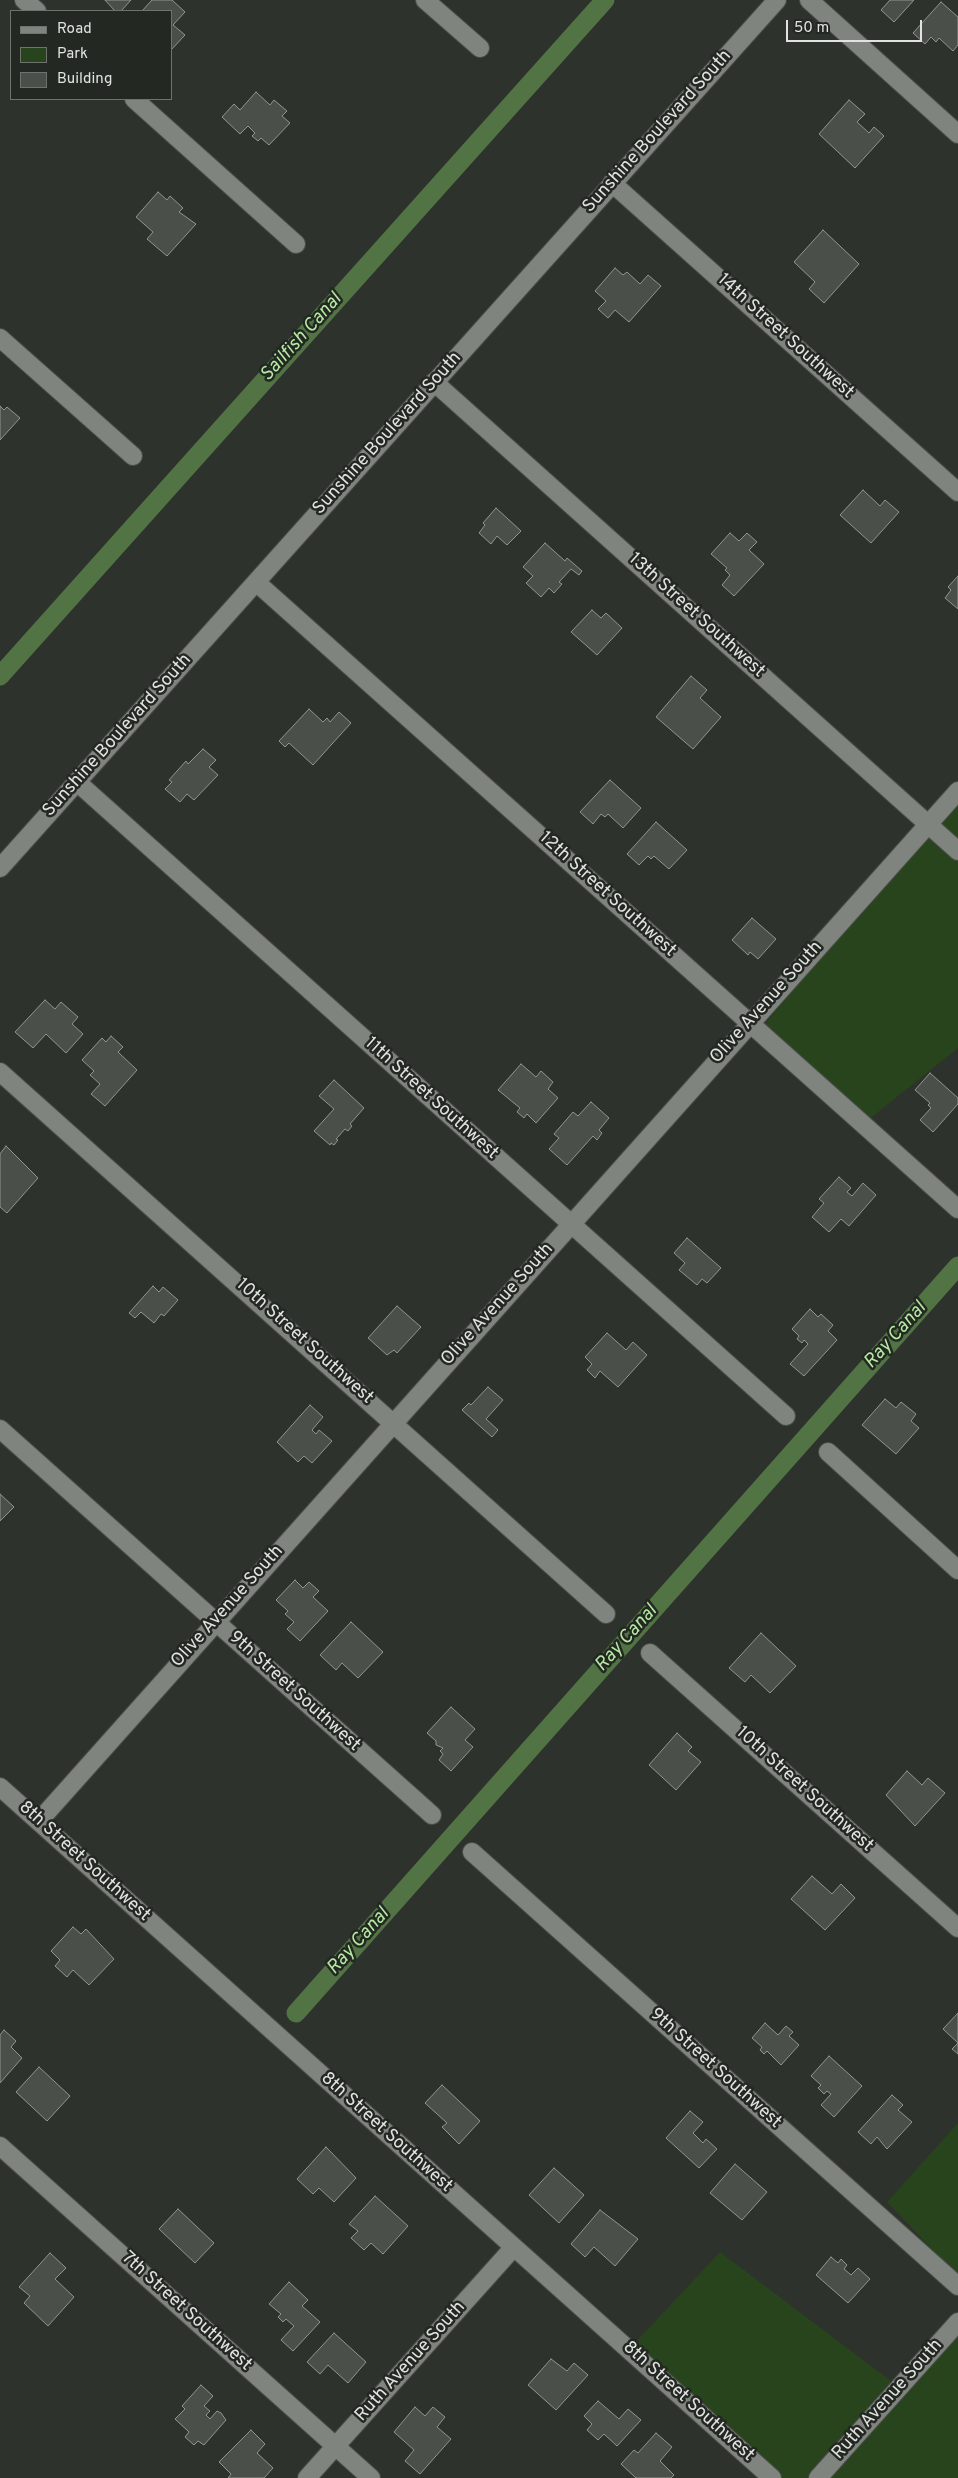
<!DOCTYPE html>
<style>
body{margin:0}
#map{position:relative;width:958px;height:2478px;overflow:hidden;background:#2e322d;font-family:Overpass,sans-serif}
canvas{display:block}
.legend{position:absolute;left:10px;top:10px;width:162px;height:90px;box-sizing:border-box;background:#242823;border:1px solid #6f736f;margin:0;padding:6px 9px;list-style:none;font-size:15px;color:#e0e3e0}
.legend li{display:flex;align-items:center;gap:10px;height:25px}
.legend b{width:25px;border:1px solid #6f736f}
.scale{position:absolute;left:786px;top:20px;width:136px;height:22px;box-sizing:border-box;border:2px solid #e0e3e0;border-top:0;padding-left:6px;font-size:15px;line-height:18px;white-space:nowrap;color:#e0e3e0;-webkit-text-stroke:4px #242823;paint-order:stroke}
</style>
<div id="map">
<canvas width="958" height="2478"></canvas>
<ul class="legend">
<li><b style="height:6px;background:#80847e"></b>Road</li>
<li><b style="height:14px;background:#28441d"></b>Park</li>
<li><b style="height:14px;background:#4b4f49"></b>Building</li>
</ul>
<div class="scale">50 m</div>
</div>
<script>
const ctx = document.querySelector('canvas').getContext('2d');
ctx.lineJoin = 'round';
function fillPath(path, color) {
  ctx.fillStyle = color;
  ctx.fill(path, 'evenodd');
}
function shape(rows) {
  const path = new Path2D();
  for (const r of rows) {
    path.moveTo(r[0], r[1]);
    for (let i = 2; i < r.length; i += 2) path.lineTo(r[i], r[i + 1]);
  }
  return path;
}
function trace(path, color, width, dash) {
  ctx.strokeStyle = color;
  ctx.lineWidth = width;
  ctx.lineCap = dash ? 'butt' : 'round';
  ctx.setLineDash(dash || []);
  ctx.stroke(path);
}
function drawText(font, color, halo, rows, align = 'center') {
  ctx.font = font + ' Overpass,sans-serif';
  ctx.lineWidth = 5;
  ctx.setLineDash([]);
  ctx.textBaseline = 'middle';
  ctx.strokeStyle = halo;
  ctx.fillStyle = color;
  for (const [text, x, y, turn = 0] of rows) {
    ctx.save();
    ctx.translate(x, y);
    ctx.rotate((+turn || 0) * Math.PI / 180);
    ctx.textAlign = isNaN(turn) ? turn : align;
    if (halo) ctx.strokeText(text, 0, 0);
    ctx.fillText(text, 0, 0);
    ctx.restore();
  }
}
fillPath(shape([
 [958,791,958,1048,858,1128,755,1036],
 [958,2123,958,2276,887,2202],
 [720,2252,895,2384,958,2317,958,2478,773,2478,631,2347]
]), '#28441d');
trace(shape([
 [0,676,605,0],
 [296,2013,958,1266]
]), '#527445', 19);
const building = shape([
 [105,0,131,0,121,11,115,11,105,0],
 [152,0,172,0,185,12,173,25,185,35,171,50,171,11,142,11,152,0],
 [890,0,914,0,894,22,881,10,890,0],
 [941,2,958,17,958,45,953,51,939,38,936,42,931,37,925,44,913,33,941,2],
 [256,92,270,105,274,100,287,111,282,116,290,123,269,145,261,138,258,141,252,136,255,133,248,126,240,134,222,117,234,104,240,110,256,92],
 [849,100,865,114,857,122,869,133,874,127,884,136,855,168,819,134,849,100],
 [158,192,167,200,170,196,183,208,179,212,196,224,167,256,147,239,153,232,136,217,158,192],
 [823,230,859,264,824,303,809,289,815,282,794,262,823,230],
 [615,268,623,275,627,272,640,284,648,275,661,286,629,322,615,310,608,318,598,309,606,301,595,291,615,268],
 [0,406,4,410,7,407,20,418,0,440,0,406],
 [863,490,880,506,885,500,899,512,871,543,840,515,863,490],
 [496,508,521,531,507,545,497,536,491,544,479,533,485,525,483,523,496,508],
 [730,533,739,541,747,533,757,542,749,550,764,564,734,596,722,585,730,575,725,570,727,568,711,554,730,533],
 [545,543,565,561,567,558,582,571,579,575,571,569,559,582,562,584,554,593,549,588,541,597,526,583,533,576,523,567,545,543],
 [958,576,958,609,945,598,951,590,948,587,958,576],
 [592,610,601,618,606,613,622,628,597,655,571,632,592,610],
 [691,676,707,690,700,698,721,717,693,749,656,717,691,676],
 [309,709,323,722,327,718,330,722,339,712,351,723,313,765,289,743,285,747,279,741,309,709],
 [203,749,216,760,209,767,218,775,194,800,187,794,180,802,165,789,172,782,169,780,186,761,188,764,203,749],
 [610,780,641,808,623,828,608,814,605,817,601,814,593,824,580,812,610,780],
 [656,822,687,850,669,869,654,856,651,859,648,856,639,865,627,854,656,822],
 [752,918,776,939,758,959,750,952,748,955,732,940,752,918],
 [45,1000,55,1009,61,1002,78,1017,72,1024,83,1034,66,1053,46,1034,33,1048,15,1032,45,1000],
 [111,1036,123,1047,118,1052,137,1070,105,1106,91,1094,100,1084,90,1075,94,1071,82,1060,102,1038,106,1042,111,1036],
 [521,1064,536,1077,541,1071,553,1082,548,1089,558,1098,536,1123,527,1114,524,1118,517,1112,520,1108,498,1090,521,1064],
 [930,1073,958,1098,958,1104,933,1132,920,1120,931,1108,928,1105,930,1103,915,1090,930,1073],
 [334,1080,364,1108,350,1124,352,1126,348,1131,345,1129,336,1139,338,1140,334,1145,331,1143,330,1145,314,1131,334,1109,319,1096,334,1080],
 [591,1102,609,1118,599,1130,602,1133,597,1140,593,1136,567,1165,549,1149,559,1138,554,1134,573,1112,578,1116,591,1102],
 [6,1146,38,1178,7,1213,0,1207,0,1154,6,1146],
 [839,1177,851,1188,847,1192,852,1196,863,1183,876,1195,849,1226,841,1219,829,1232,812,1217,824,1203,819,1199,839,1177],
 [687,1238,721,1268,707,1283,702,1279,697,1285,679,1270,685,1263,674,1253,687,1238],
 [153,1286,159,1292,163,1287,178,1300,164,1316,161,1314,154,1323,141,1312,135,1318,129,1313,153,1286],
 [397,1306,421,1327,397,1353,394,1350,387,1355,368,1338,397,1306],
 [810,1309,818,1317,821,1314,833,1325,828,1331,837,1340,804,1376,790,1364,808,1344,804,1340,802,1343,797,1339,799,1336,792,1329,810,1309],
 [607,1333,626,1350,633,1342,647,1355,618,1387,600,1371,595,1378,587,1370,592,1364,585,1357,607,1333],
 [488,1387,503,1400,486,1419,498,1430,492,1437,462,1410,469,1403,471,1405,488,1387],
 [885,1399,896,1408,901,1402,916,1414,911,1421,919,1428,896,1454,862,1425,885,1399],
 [310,1405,323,1417,312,1430,316,1434,319,1430,332,1441,312,1463,304,1456,298,1462,277,1442,310,1405],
 [0,1494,14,1507,0,1521,0,1494],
 [295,1580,303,1588,309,1582,319,1591,313,1597,328,1611,300,1641,287,1629,294,1622,285,1614,288,1611,276,1600,295,1580],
 [351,1622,383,1652,358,1678,342,1663,336,1670,320,1655,351,1622],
 [761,1633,796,1666,770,1693,751,1675,745,1682,729,1668,761,1633],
 [451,1707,475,1729,465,1740,473,1747,451,1771,439,1760,443,1754,440,1751,443,1748,436,1745,436,1741,427,1733,451,1707],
 [677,1733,692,1747,688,1751,701,1762,676,1790,649,1765,677,1733],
 [907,1771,922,1785,928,1778,945,1793,915,1826,886,1795,907,1771],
 [812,1876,832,1894,841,1884,855,1898,825,1930,791,1899,812,1876],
 [73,1927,81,1934,86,1929,114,1959,89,1985,73,1970,67,1977,55,1966,60,1960,51,1951,73,1927],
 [958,2013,958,2054,952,2049,958,2043,943,2029,958,2013],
 [765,2023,778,2035,786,2026,793,2032,789,2036,799,2045,781,2065,767,2051,764,2054,760,2050,762,2047,752,2038,765,2023],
 [4,2030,16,2041,11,2047,22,2058,0,2083,0,2035,4,2030],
 [829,2056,862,2086,834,2117,821,2105,831,2094,827,2091,824,2094,818,2088,821,2085,811,2076,829,2056],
 [39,2067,70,2096,47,2121,16,2092,39,2067],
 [442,2085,480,2121,459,2144,442,2127,447,2123,425,2103,442,2085],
 [892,2095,903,2105,898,2110,912,2122,887,2149,877,2137,871,2144,858,2132,892,2095],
 [690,2111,703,2122,693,2133,703,2143,706,2139,717,2149,699,2168,666,2138,690,2111],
 [326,2147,356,2178,334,2202,319,2188,313,2194,297,2179,326,2147],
 [735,2164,767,2192,742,2220,710,2193,735,2164],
 [554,2168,584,2195,559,2223,529,2195,554,2168],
 [375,2196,408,2226,383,2254,371,2243,364,2250,351,2238,358,2231,349,2224,375,2196],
 [178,2209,214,2243,195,2263,159,2229,178,2209],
 [600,2210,638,2239,615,2266,594,2247,585,2257,571,2244,600,2210],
 [50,2253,66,2268,55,2279,74,2297,48,2326,24,2303,30,2296,19,2287,50,2253],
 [831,2257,838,2263,841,2259,847,2265,844,2269,851,2275,858,2268,870,2279,848,2303,816,2275,831,2257],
 [289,2282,308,2300,302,2306,320,2322,293,2351,281,2340,294,2326,286,2319,283,2322,278,2317,281,2314,269,2304,289,2282],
 [334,2333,366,2362,348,2383,328,2365,320,2374,307,2362,334,2333],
 [551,2359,567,2371,574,2363,588,2375,556,2410,528,2385,551,2359],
 [201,2385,213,2396,204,2406,210,2411,206,2415,210,2419,217,2411,221,2413,226,2420,204,2445,198,2441,194,2445,185,2437,189,2432,175,2419,185,2409,182,2406,201,2385],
 [598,2401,619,2419,628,2409,641,2420,617,2446,604,2434,598,2440,587,2430,592,2424,584,2416,598,2401],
 [415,2407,425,2416,433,2407,445,2417,437,2427,451,2439,420,2474,405,2461,414,2450,394,2432,415,2407],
 [251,2430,265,2444,257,2453,273,2468,264,2478,228,2478,231,2474,219,2462,251,2430],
 [656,2433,672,2447,660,2461,674,2475,671,2478,636,2478,621,2464,634,2450,638,2453,656,2433]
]);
fillPath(building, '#4b4f49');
trace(building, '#919690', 1);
const minor = shape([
 [24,0,37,11],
 [425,0,480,48],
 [809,0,958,134],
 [134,99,296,244],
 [612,183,958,492],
 [0,338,133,456],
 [434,382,958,851],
 [256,582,958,1209],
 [77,782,786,1416],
 [0,868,777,0],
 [0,1072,606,1614],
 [0,1429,432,1815],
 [828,1452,958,1570],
 [650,1653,958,1928],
 [0,1787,772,2478],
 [39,1821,958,791],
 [472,1852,958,2286],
 [0,2146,371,2478],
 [307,2478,514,2247],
 [818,2478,958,2322]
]);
trace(minor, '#4b4e4a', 20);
trace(minor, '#80847e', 18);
drawText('18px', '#e0e3e0', '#242823', [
 ["Sunshine Boulevard South",658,132,-48],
 ["14th Street Southwest",785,337,42],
 ["Sunshine Boulevard South",388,434,-48],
 ["13th Street Southwest",696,616,42],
 ["Sunshine Boulevard South",118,736,-48],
 ["12th Street Southwest",607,895,42],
 ["Olive Avenue South",767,1003,-48],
 ["11th Street Southwest",431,1099,42],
 ["Olive Avenue South",498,1305,-48],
 ["10th Street Southwest",304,1342,42],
 ["Olive Avenue South",228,1607,-48],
 ["9th Street Southwest",294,1692,42],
 ["10th Street Southwest",804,1790,42],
 ["8th Street Southwest",84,1862,42],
 ["9th Street Southwest",715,2069,42],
 ["8th Street Southwest",386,2133,42],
 ["7th Street Southwest",186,2312,42],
 ["Ruth Avenue South",411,2362,-48],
 ["Ruth Avenue South",888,2400,-48],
 ["8th Street Southwest",688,2402,42]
]);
drawText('italic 19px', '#b6eba3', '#242823', [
 ["Sailfish Canal",302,338,-48],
 ["Ray Canal",896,1336,-48],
 ["Ray Canal",627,1639,-48],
 ["Ray Canal",359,1942,-48]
]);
</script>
